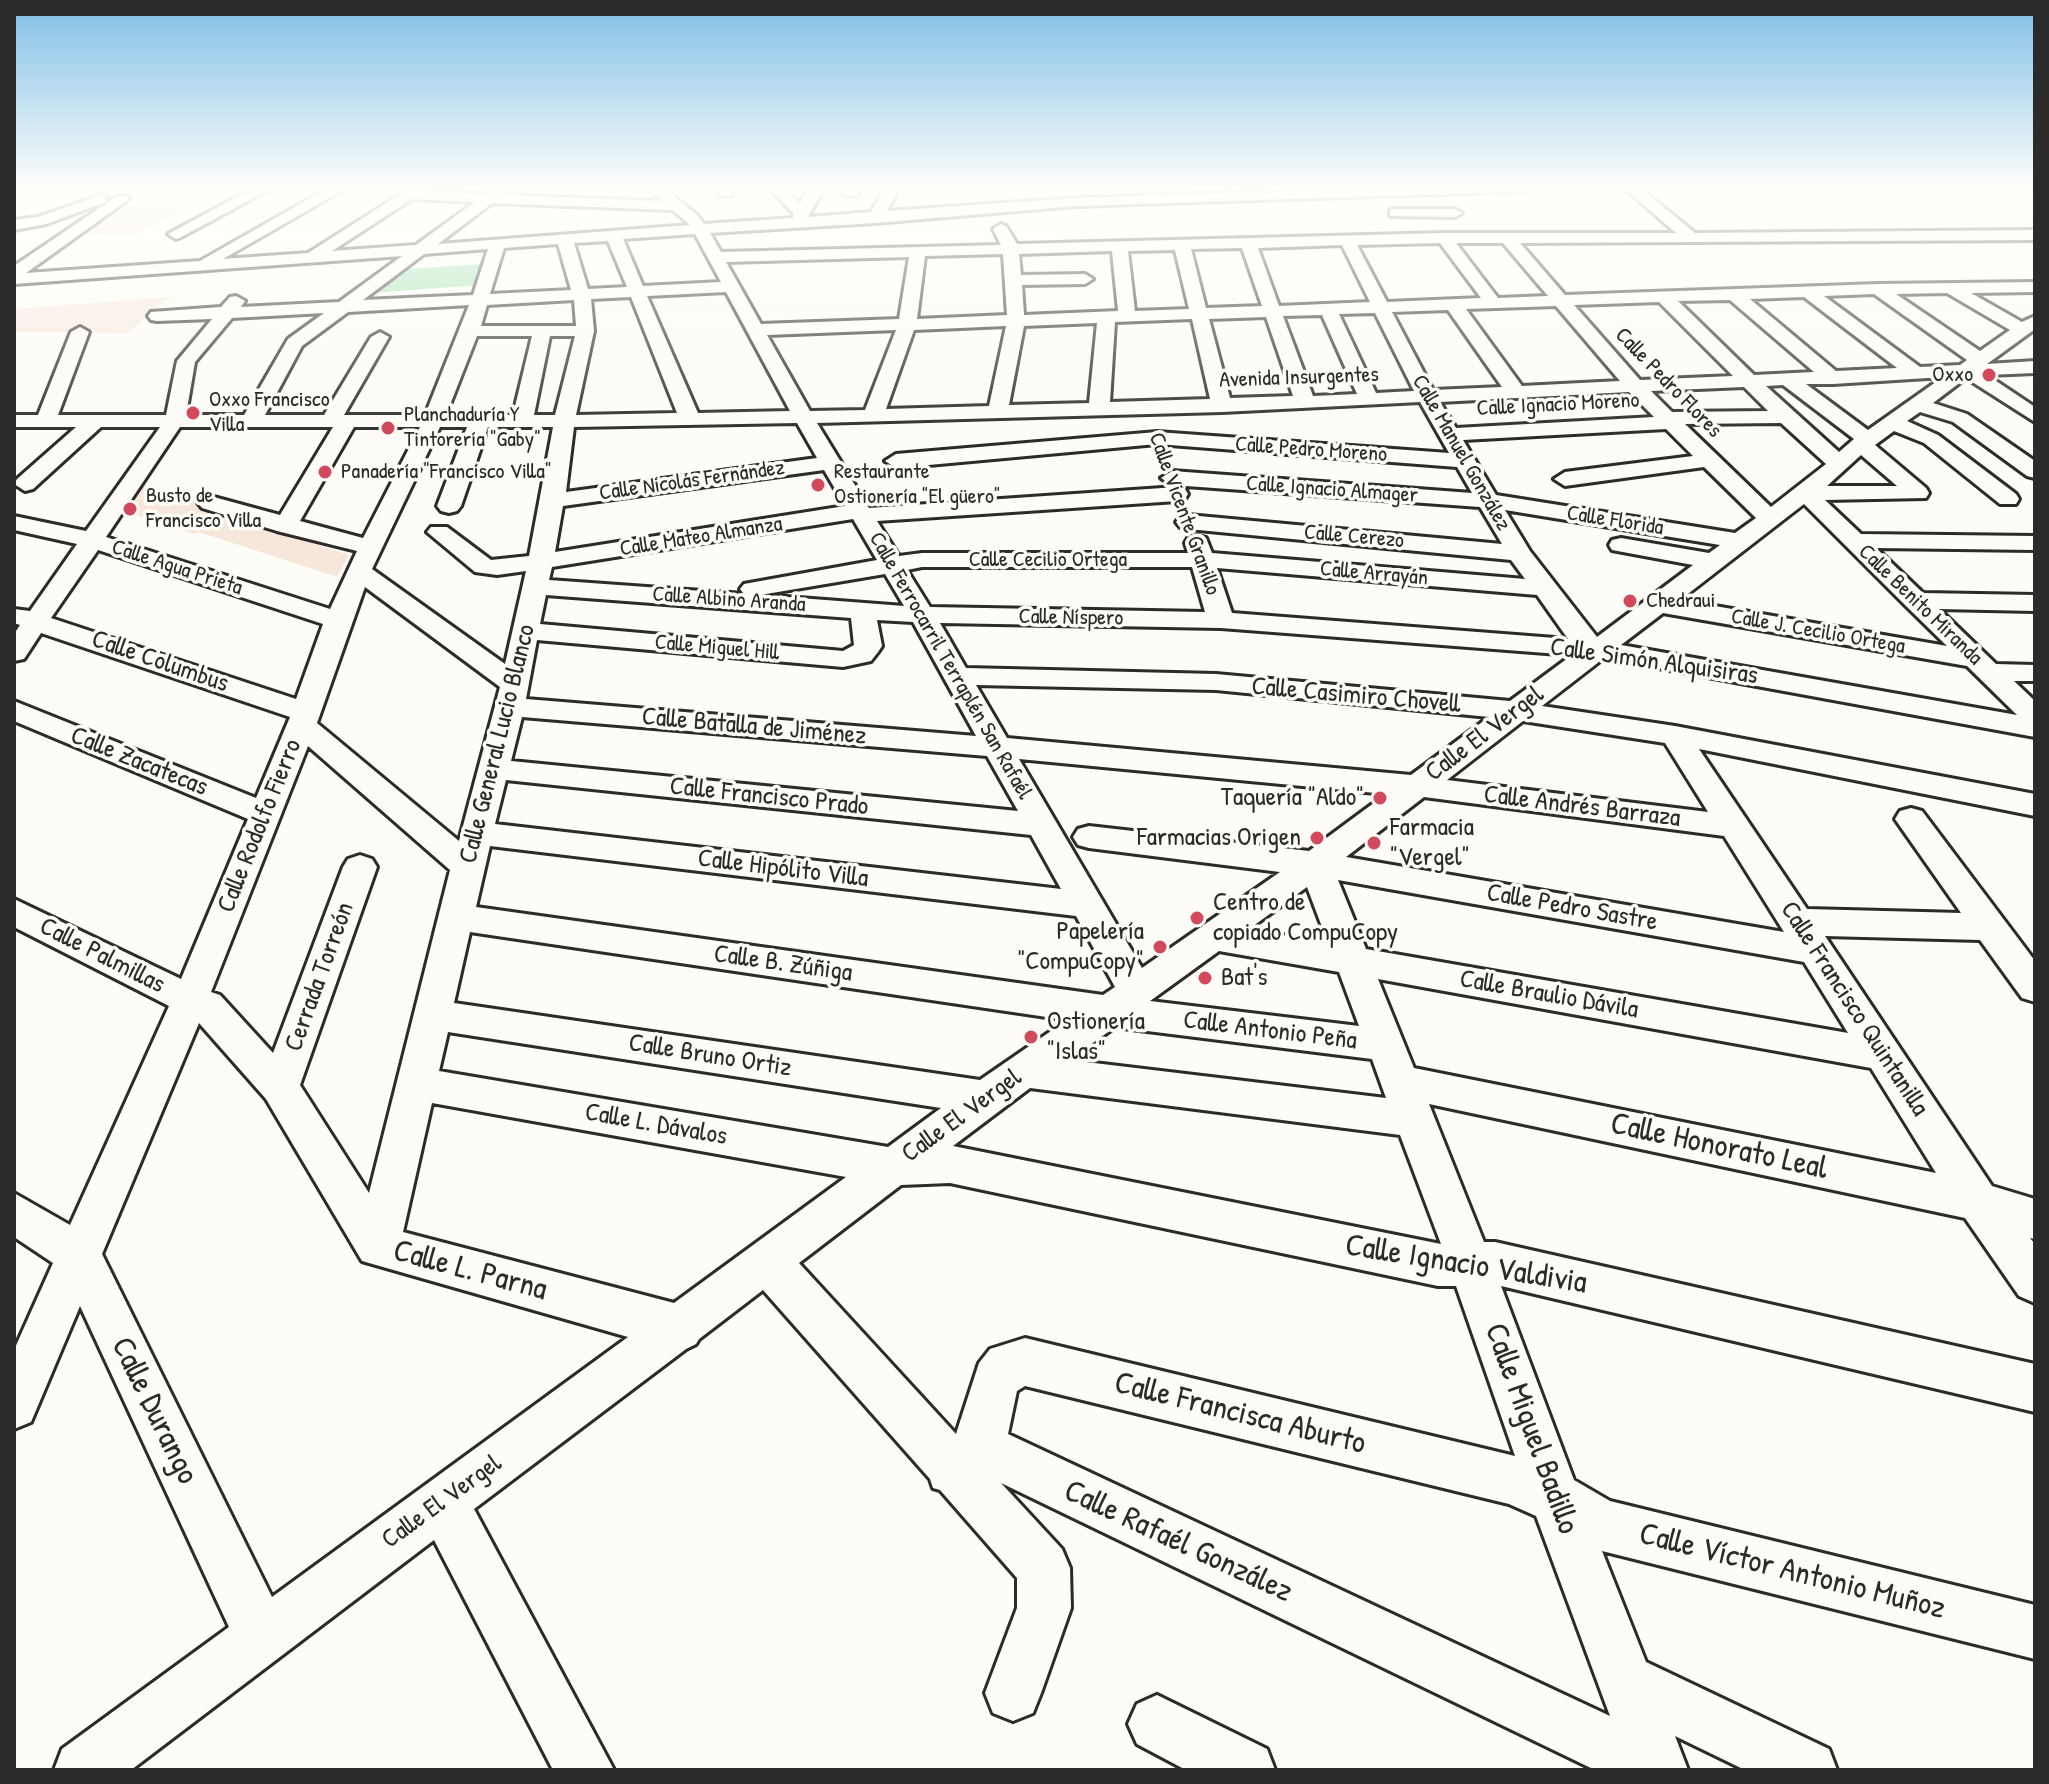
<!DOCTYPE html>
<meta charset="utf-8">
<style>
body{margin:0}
#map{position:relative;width:2049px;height:1784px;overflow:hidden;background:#fdfcf7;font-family:"Patrick Hand",sans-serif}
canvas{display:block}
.frame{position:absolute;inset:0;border:16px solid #2b2b2b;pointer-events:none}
</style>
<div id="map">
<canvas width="2049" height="1784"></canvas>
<div class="frame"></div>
</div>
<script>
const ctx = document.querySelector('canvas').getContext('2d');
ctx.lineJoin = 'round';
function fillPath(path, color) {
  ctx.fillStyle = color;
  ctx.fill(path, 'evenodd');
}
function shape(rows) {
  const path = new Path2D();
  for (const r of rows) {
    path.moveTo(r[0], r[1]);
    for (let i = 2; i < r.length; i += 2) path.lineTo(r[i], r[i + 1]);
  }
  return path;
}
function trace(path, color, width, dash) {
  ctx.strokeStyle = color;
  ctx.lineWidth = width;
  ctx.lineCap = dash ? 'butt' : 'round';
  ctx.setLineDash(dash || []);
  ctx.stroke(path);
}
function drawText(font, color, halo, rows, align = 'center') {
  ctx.font = font + ' "Patrick Hand",sans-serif';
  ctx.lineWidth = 7;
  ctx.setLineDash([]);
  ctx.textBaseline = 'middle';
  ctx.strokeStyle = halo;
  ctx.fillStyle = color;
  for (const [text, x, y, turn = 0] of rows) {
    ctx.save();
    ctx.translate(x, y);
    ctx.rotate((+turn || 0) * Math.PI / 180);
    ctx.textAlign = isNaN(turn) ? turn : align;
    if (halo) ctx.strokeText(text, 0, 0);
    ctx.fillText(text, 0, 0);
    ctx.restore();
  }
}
fillPath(shape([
 [120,205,187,207,135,234,80,233],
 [170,297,128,333,14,332,14,309],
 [142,484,203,502,238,519,349,555,337,577,199,532,194,534,123,511]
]), '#f7e7db');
fillPath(shape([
 [485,264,479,285,371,293,405,269]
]), '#9de1ac');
const minor = shape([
 [256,187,274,187,181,237,176,239,168,234,256,187],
 [330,187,348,187,223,259,308,253,412,187,429,187,425,191,486,194,495,187,511,187,503,195,662,201,646,187,662,187,697,215,704,224,793,218,793,213,768,187,783,187,800,203,811,187,825,187,808,217,871,212,886,187,900,187,887,211,1076,198,1391,187,1537,187,1530,191,1076,206,875,223,710,233,721,252,1001,245,993,229,1001,224,1006,226,1017,244,1444,233,1676,233,1623,187,1639,187,1695,233,2035,230,2035,240,1520,243,1565,295,1878,284,2035,282,2035,292,1971,293,2022,322,2035,316,2035,329,1987,364,2035,361,2035,373,1987,375,2035,407,2035,422,1966,378,1933,403,1967,414,2035,461,2035,478,2027,476,1953,422,1920,412,1907,421,1938,435,2016,494,2019,499,2016,504,2000,504,1924,443,1894,431,1875,445,1926,488,1929,493,1926,498,1825,500,1861,534,2035,536,2035,550,1876,548,1923,593,2035,595,2035,611,1939,609,1996,664,2035,665,2035,681,2014,681,2035,701,2035,737,1604,658,1542,706,1675,726,2035,794,2035,816,1699,749,1807,909,1961,913,1895,819,1900,811,1911,808,1922,811,2035,961,2035,1002,2022,998,1980,940,1825,936,1992,1186,2035,1199,2035,1239,2030,1238,2035,1244,2035,1303,2019,1296,1965,1218,1429,1104,1484,1242,1495,1242,2035,1364,2035,1412,1501,1286,1574,1480,1610,1501,2035,1605,2035,1659,1602,1551,1646,1662,1829,1749,1837,1770,1745,1770,1675,1736,1688,1770,1595,1770,1001,1483,1062,1549,1070,1568,1071,1608,1041,1693,1033,1713,1013,1721,993,1713,985,1693,1017,1608,1017,1578,940,1490,933,1488,930,1479,763,1290,699,1339,696,1344,686,1349,474,1509,614,1770,553,1770,434,1540,131,1770,54,1770,62,1749,229,1627,80,1306,31,1422,14,1429,14,1350,53,1263,14,1237,14,1193,70,1225,169,1006,14,927,14,899,181,979,248,819,14,721,14,701,256,798,290,717,41,633,24,659,14,661,14,634,20,625,14,623,14,609,30,611,77,544,14,530,14,516,86,531,160,427,101,427,33,489,25,491,14,484,17,479,76,427,14,427,14,415,38,415,71,332,80,327,89,332,58,415,166,415,177,361,212,319,157,321,151,320,148,316,151,312,221,307,230,297,236,296,245,301,241,307,339,302,402,256,14,284,14,266,117,196,127,196,129,199,26,273,200,261,330,187],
 [412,199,475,202,416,245,332,251,412,199],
 [492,203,673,210,690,225,438,244,492,203],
 [695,234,721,282,643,286,623,239,695,234],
 [608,241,627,287,588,289,574,243,608,241],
 [1440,243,1481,298,1387,302,1357,245,1440,243],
 [1456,243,1503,243,1548,296,1498,298,1456,243],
 [558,244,571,290,490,294,504,248,558,244],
 [1342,245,1370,302,1279,306,1258,248,1342,245],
 [1242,248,1262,306,1206,308,1191,249,1242,248],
 [488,249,473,295,363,300,424,254,488,249],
 [1175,250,1189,309,1135,311,1128,251,1175,250],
 [1112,251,1118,311,1024,315,1022,285,1085,284,1093,279,1085,274,1021,275,1019,254,1112,251],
 [1003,254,1007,315,917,319,925,256,1003,254],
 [909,257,899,319,761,324,726,262,909,257],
 [726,292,790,411,698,413,647,296,726,292],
 [1947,293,2010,330,1980,351,1896,294,1947,293],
 [1874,294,1967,360,1960,365,1920,367,1824,296,1874,294],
 [631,297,677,413,576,415,594,331,591,299,631,297],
 [1804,297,1897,368,1836,371,1750,299,1804,297],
 [574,300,576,326,481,326,487,305,574,300],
 [1730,300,1814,372,1754,375,1678,301,1730,300],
 [1659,302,1733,376,1640,380,1574,305,1659,302],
 [469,305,425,415,344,415,389,337,380,332,371,337,324,415,265,415,302,346,348,312,469,305],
 [1556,306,1620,381,1522,386,1466,309,1556,306],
 [1448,310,1502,387,1433,390,1392,312,1448,310],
 [324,313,288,339,244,415,186,415,195,362,232,318,324,313],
 [1375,313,1414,391,1376,393,1339,314,1375,313],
 [1322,315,1357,394,1313,396,1283,316,1322,315],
 [1266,317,1293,396,1230,398,1209,319,1266,317],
 [1192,319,1210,399,1110,402,1115,322,1192,319],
 [1097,323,1089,403,1009,405,1024,326,1097,323],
 [1006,326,989,406,886,409,914,330,1006,326],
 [896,330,865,410,810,411,767,335,896,330],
 [477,336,532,336,513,415,446,415,477,336],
 [550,336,575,336,555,415,534,415,550,336],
 [1943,377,1868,430,1806,384,1833,384,1943,377],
 [1783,385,1854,439,1839,452,1766,386,1783,385],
 [1744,387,1768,411,1672,412,1651,391,1744,387],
 [1629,392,1654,417,1456,428,1440,402,1629,392],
 [1420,402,1449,453,1157,432,896,454,885,461,896,468,1157,444,1457,467,1472,493,1172,471,1161,478,1172,485,1480,507,1502,544,1188,515,1180,517,1176,522,1180,527,1188,529,1511,560,1525,579,1212,553,1206,538,1197,536,1188,538,1185,543,1188,553,922,553,899,556,877,521,1177,501,1185,499,1188,494,1185,489,1177,487,869,508,817,423,1222,412,1420,402],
 [797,423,817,458,566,492,574,427,797,423],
 [1781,423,1826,464,1771,507,1685,424,1781,423],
 [180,427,333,427,280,515,210,496,202,498,198,503,202,508,277,531,357,551,330,609,106,537,180,427],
 [354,427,420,427,363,538,300,521,354,427],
 [440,427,467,427,437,506,441,511,449,513,457,511,461,506,488,427,553,427,529,556,491,560,447,527,431,527,427,532,475,572,497,575,526,571,505,664,372,569,440,427],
 [1666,429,1693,456,1565,472,1554,479,1565,486,1704,467,1756,518,1735,533,1496,495,1463,440,1666,429],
 [1861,455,1897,486,1827,486,1861,455],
 [824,470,845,506,555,552,563,506,824,470],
 [1804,504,1906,606,1947,646,1680,600,1804,504],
 [1505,510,1720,545,1709,553,1621,538,1612,540,1609,545,1612,550,1693,565,1597,637,1530,551,1505,510],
 [853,519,877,560,744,584,740,589,744,594,549,580,552,567,853,519],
 [98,550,323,624,296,699,51,618,98,550],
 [922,567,1192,567,1205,612,930,607,907,570,922,567],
 [1217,568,1537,595,1568,639,1232,613,1217,568],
 [885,574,904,606,760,595,885,574],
 [365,587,500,687,459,841,317,723,365,587],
 [546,595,851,618,854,645,843,651,540,624,546,595],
 [1663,613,1967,666,2017,715,1621,645,1663,613],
 [877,620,913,622,976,736,526,699,537,640,843,667,871,661,878,652,882,646,877,620],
 [940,623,1221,628,1572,655,1510,701,1216,674,966,668,940,623],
 [976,685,1216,690,1489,717,1411,775,1007,738,976,685],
 [522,717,987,756,1018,811,511,761,522,717],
 [1523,721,1665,743,1708,812,1447,780,1523,721],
 [308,746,450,870,369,1193,300,1085,377,867,372,859,360,855,348,859,343,867,273,1053,220,995,211,992,308,746],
 [1019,759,1386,794,1309,851,1089,826,1078,829,1073,837,1078,845,1089,848,1280,872,1142,968,1019,759],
 [506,780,1031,835,1061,889,495,824,506,780],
 [1424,797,1724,836,1784,932,1346,857,1424,797],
 [490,846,1076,916,1115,987,1103,995,476,907,490,846],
 [1338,880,1804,962,1848,1033,1366,949,1338,880],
 [1307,887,1328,943,1249,929,1307,887],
 [470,932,1067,1020,980,1080,454,1003,470,932],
 [1219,951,1339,972,1359,1026,1150,1001,1219,951],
 [1378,979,1871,1068,1936,1173,1414,1068,1378,979],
 [199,1023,266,1099,362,1261,628,1337,272,1597,102,1254,199,1023],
 [1115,1027,1372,1059,1386,1098,1069,1060,1115,1027],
 [448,1032,941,1108,888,1147,439,1071,448,1032],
 [1030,1088,1400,1135,1441,1244,953,1146,1030,1088],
 [432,1103,846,1177,674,1303,403,1232,432,1103],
 [950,1183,1438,1286,1456,1286,1515,1456,1025,1338,990,1349,979,1363,956,1434,799,1263,901,1185,950,1183],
 [1025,1386,1509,1504,1536,1516,1610,1716,1008,1434,1017,1391,1025,1386],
 [714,187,729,187,733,193,731,196,721,196,714,187],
 [837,187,853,187,859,193,857,196,847,196,837,187],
 [101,195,106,196,106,202,46,224,14,230,14,220,38,217,101,195],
 [1395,209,1455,209,1462,213,1455,217,1390,216,1390,210,1395,209],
 [1157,1695,1267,1749,1275,1770,1186,1770,1137,1744,1128,1724,1137,1704,1157,1695]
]);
trace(minor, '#2b2b2b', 6);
fillPath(minor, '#fdfcf7');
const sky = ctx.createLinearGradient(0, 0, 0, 437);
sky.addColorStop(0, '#7fbee6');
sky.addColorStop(0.43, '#fefefb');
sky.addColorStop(1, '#fefefb00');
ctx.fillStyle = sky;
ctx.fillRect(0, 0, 2049, 437);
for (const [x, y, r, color] of [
 [1989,375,8,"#d1495b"],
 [193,413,8,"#d1495b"],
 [388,428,8,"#d1495b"],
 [325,472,8,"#d1495b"],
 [818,485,8,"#d1495b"],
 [130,509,8,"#d1495b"],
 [1630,601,8,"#d1495b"],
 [1380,798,8,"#d1495b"],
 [1317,838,8,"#d1495b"],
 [1374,843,8,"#d1495b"],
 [1197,918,8,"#d1495b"],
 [1160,947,8,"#d1495b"],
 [1205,978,8,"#d1495b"],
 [1031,1037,8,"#d1495b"]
]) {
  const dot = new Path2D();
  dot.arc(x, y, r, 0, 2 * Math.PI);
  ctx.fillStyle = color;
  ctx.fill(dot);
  trace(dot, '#fdfcf7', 3);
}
drawText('22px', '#2b2b2b', '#fdfcf7', [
 ["Oxxo",1973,375,"right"],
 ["Oxxo Francisco",209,400],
 ["Villa",209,425],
 ["Planchaduría Y",404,415],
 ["Tintorería \"Gaby\"",404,440],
 ["Panadería \"Francisco Villa\"",341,472],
 ["Restaurante",834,472],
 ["Ostionería \"El güero\"",834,497],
 ["Busto de",146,496],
 ["Francisco Villa",146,521],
 ["Chedraui",1646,601]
], 'left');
drawText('22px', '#2b2b2b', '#fdfcf7', [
 ["Avenida Insurgentes",1299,378,-2],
 ["Calle Pedro Flores",1668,383,46],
 ["Calle Ignacio Moreno",1558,405,-3],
 ["Calle Pedro Moreno",1311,450,4],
 ["Calle Manuel González",1461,453,60],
 ["Calle Nicolás Fernández",692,481,-8],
 ["Calle Ignacio Almager",1332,490,4],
 ["Calle Vicente Granillo",1184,514,70],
 ["Calle Florida",1615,521,9],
 ["Calle Mateo Almanza",701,537,-9],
 ["Calle Cerezo",1354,537,5],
 ["Calle Cecilio Ortega",1048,560],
 ["Calle Agua Prieta",177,568,18],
 ["Calle Arrayán",1374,574,5],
 ["Calle Albino Aranda",729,600,4],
 ["Calle Benito Miranda",1920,605,44],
 ["Calle Níspero",1071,618,1],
 ["Calle J. Cecilio Ortega",1818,632,10],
 ["Calle Miguel Hill",717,648,5],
 ["Calle Ferrocarril Terraplén San Rafaél",950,666,60]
]);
drawText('26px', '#2b2b2b', '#fdfcf7', [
 ["Calle Columbus",160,662,19],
 ["Calle Simón Alquisiras",1654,662,8],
 ["Calle Casimiro Chovell",1356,696,5],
 ["Calle Batalla de Jiménez",754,727,5],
 ["Calle El Vergel",1485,734,-37],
 ["Calle General Lucio Blanco",498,744,-76],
 ["Calle Zacatecas",139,762,22],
 ["Calle Francisco Prado",769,797,6],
 ["Calle Andrés Barraza",1582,807,7],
 ["Calle Rodolfo Fierro",260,826,-68],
 ["Calle Hipólito Villa",783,869,7],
 ["Calle Pedro Sastre",1572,908,10],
 ["Calle Palmillas",102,956,27],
 ["Calle B. Zúñiga",783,964,8],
 ["Cerrada Torreón",320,977,-70],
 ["Calle Braulio Dávila",1549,995,10],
 ["Calle Francisco Quintanilla",1854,1009,57],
 ["Calle Antonio Peña",1270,1031,7],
 ["Calle Bruno Ortiz",710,1056,9],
 ["Calle El Vergel",962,1116,-36],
 ["Calle L. Dávalos",656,1125,10],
 ["Calle El Vergel",442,1502,-36]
]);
drawText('26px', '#2b2b2b', '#fdfcf7', [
 ["Taquería \"Aldo\"",1364,798,"right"],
 ["Farmacia",1390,828],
 ["\"Vergel\"",1390,858],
 ["Farmacias Origen",1301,838,"right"],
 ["Centro de",1213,903],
 ["copiado CompuCopy",1213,933],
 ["Papelería",1144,932,"right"],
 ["\"CompuCopy\"",1144,962,"right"],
 ["Bat's",1221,978],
 ["Ostionería",1047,1022],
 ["\"Islas\"",1047,1052]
], 'left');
drawText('32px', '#2b2b2b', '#fdfcf7', [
 ["Calle Honorato Leal",1719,1147,12],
 ["Calle Ignacio Valdivia",1466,1265,9],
 ["Calle L. Parna",470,1271,15],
 ["Calle Durango",154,1411,64],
 ["Calle Francisca Aburto",1240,1414,14],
 ["Calle Miguel Badillo",1531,1429,70],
 ["Calle Rafaél González",1178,1542,25],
 ["Calle Víctor Antonio Muñoz",1792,1572,14]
]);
</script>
